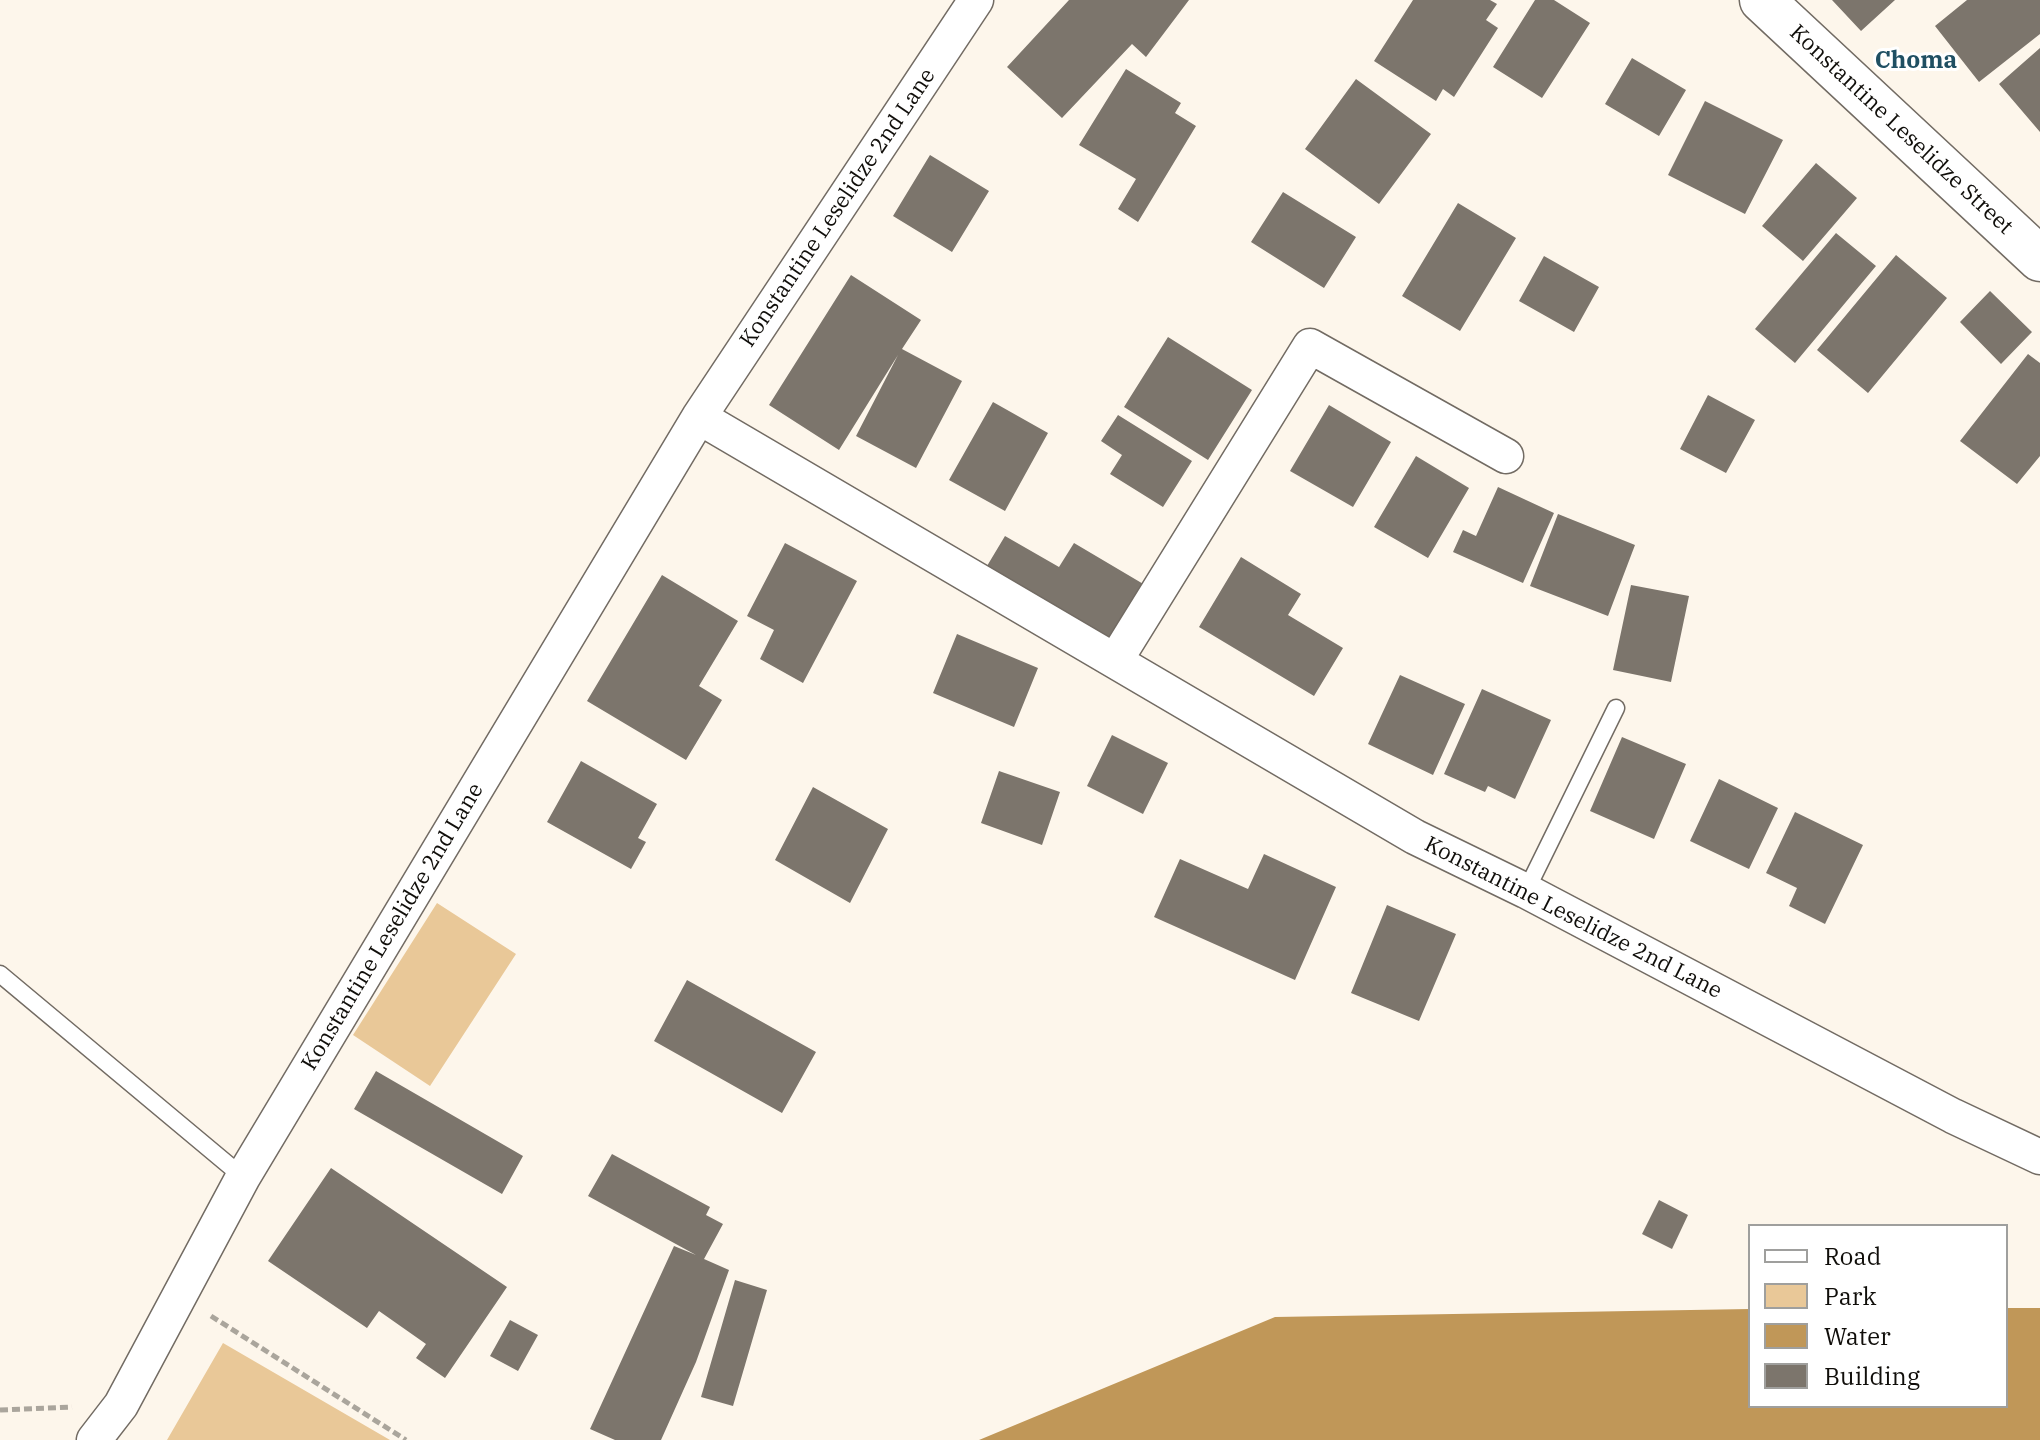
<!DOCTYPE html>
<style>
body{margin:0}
#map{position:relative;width:2040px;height:1440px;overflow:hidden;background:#fdf6eb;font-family:"IBM Plex Serif",serif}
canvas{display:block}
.legend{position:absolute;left:1748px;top:1224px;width:260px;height:184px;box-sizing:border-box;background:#fff;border:2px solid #9f9f9d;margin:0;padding:10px 14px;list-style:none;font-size:24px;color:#100e0a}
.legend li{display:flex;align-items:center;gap:16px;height:40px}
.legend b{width:40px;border:2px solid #9f9f9d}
</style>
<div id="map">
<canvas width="2040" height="1440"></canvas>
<ul class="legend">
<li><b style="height:10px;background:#fff"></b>Road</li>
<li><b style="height:22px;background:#e9c898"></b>Park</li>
<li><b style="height:22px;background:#c09758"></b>Water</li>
<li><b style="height:22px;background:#7c756c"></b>Building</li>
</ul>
</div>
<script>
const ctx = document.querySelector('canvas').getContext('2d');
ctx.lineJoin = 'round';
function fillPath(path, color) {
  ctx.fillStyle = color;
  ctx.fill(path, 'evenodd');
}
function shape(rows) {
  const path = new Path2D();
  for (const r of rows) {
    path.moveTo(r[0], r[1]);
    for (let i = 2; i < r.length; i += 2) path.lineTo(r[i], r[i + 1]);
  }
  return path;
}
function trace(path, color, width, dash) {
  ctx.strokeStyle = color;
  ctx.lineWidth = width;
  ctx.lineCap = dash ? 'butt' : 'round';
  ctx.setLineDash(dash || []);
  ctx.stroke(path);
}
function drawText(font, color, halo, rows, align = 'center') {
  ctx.font = font + ' "IBM Plex Serif",serif';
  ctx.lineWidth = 6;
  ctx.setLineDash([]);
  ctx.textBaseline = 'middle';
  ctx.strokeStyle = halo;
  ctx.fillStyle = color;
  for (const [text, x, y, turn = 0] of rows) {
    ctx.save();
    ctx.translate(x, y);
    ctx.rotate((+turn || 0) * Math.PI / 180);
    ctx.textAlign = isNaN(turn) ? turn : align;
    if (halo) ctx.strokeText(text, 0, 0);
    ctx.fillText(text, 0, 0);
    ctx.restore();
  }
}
fillPath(shape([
 [437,903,516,954,430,1086,353,1035],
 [223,1343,390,1440,167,1440]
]), '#e9c898');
fillPath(shape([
 [2006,1308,2040,1308,2040,1440,979,1440,1275,1317,1750,1309,1750,1406,2006,1406]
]), '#c09758');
fillPath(shape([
 [1069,0,1189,0,1146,57,1132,44,1062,118,1007,67],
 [1413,0,1490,0,1497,4,1486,20,1498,28,1454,97,1443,89,1436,101,1374,61],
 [1535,0,1554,0,1590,23,1542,98,1493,67],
 [1832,0,1895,0,1861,31],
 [1967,0,2040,0,2040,34,1979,82,1935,26],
 [2040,48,2040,132,1999,84],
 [1632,58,1686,90,1659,136,1605,104],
 [1126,69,1181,103,1175,113,1196,126,1138,222,1118,209,1136,179,1079,145],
 [1356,79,1431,134,1379,204,1305,149],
 [1705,101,1783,140,1745,214,1668,175],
 [930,155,989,191,952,252,893,216],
 [1816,163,1857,198,1803,261,1762,226],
 [1283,192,1356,237,1324,288,1251,242],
 [1458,203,1516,238,1460,331,1402,296],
 [1836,233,1876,266,1795,363,1755,329],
 [1896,255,1947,298,1868,393,1817,350],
 [1544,256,1599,287,1574,332,1519,301],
 [851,275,921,320,902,349,962,381,916,468,856,436,898,355,839,450,769,405],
 [1990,291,2032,332,2001,364,1960,322],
 [1168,337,1252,390,1208,460,1124,407],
 [2028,354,2040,363,2040,456,2017,484,1960,441],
 [1708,395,1755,420,1726,473,1680,449],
 [993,402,1048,433,1005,511,949,480],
 [1329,405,1391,442,1353,507,1290,471],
 [1118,415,1192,461,1163,507,1110,474,1122,455,1101,441],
 [1416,456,1469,488,1428,558,1374,527],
 [1498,487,1554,513,1523,583,1453,552,1463,530,1476,536],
 [1558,514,1635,545,1608,616,1530,586],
 [1005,536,1059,567,1074,543,1145,585,1108,649,981,576],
 [785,543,857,581,803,683,760,659,774,630,747,616],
 [1241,557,1301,594,1288,615,1343,648,1314,696,1199,627],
 [662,575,738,621,699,686,722,700,686,760,587,701],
 [1631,585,1689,596,1671,682,1613,670],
 [957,634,1038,668,1014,727,933,693],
 [1400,675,1465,704,1433,775,1368,744],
 [1482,689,1551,720,1515,799,1488,786,1485,792,1444,774],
 [1112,735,1168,763,1143,814,1087,786],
 [1622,737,1686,764,1654,839,1590,811],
 [581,761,657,804,638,838,646,842,631,869,547,822],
 [999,771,1060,792,1042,845,981,823],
 [1719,779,1778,808,1749,869,1690,841],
 [813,787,888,829,850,903,775,860],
 [1795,812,1863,845,1825,924,1789,906,1797,888,1766,873],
 [1264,854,1336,887,1295,980,1154,917,1180,859,1248,889],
 [1387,905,1456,934,1419,1021,1351,993],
 [687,980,816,1052,782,1113,654,1041],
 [376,1071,523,1156,502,1194,354,1109],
 [612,1154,710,1207,706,1215,723,1224,704,1259,729,1270,696,1362,661,1440,615,1440,590,1429,674,1246,696,1255,588,1196],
 [331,1168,507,1287,445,1378,416,1358,426,1344,379,1311,367,1328,268,1261],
 [1659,1200,1688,1215,1672,1249,1642,1234],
 [735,1280,767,1290,733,1406,701,1397],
 [510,1320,538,1335,518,1371,490,1356]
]), '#7c756c');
const service = shape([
 [1526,891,1616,708],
 [0,974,243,1177]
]);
const minor = shape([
 [699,417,1415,837,1526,891,1953,1116,2040,1157],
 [1115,661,1310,346,1506,456],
 [94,1440,121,1405,243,1177,699,417,976,0]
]);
const secondary = shape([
 [1762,0,2040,259]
]);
trace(service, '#726b63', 19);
trace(minor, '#726b63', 37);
trace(secondary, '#726b63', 47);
trace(shape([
 [211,1316,406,1440],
 [0,1410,72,1407]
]), '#aaa59c', 5, [8, 4]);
trace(service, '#fff', 16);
trace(minor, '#fff', 34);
trace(secondary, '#fff', 44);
drawText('22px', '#100e0a', '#fff', [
 ["Konstantine Leselidze Street",1901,130,43],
 ["Konstantine Leselidze 2nd Lane",838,208,-56],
 ["Konstantine Leselidze 2nd Lane",1573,918,27],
 ["Konstantine Leselidze 2nd Lane",393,927,-59]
]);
drawText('bold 24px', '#1f4f62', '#fff', [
 ["Choma",1916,61]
]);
</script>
